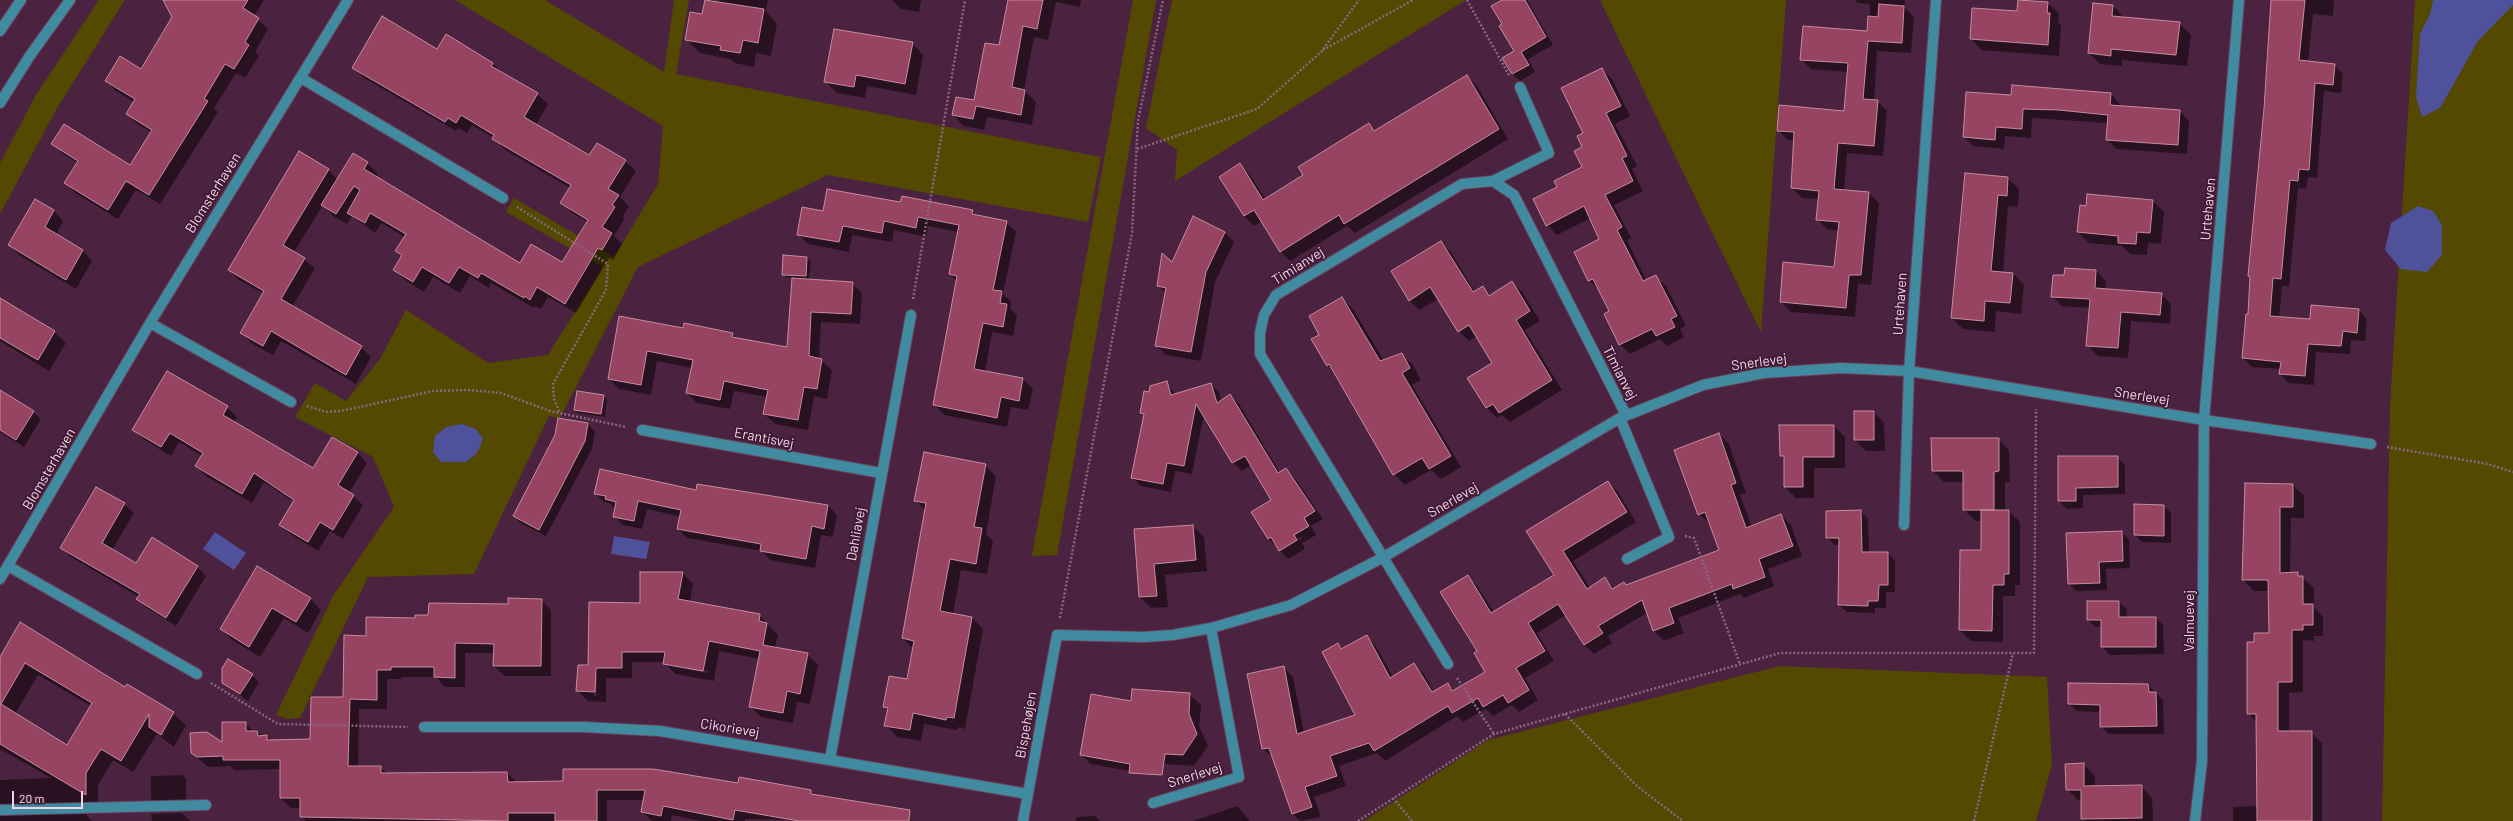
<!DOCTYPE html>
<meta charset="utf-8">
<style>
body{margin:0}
#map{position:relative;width:2513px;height:821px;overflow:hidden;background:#4b2340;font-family:Barlow,sans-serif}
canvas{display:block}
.scale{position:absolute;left:12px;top:791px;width:71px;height:18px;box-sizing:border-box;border:2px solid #f0d5e6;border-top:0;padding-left:5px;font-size:12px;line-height:14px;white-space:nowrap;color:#f0d5e6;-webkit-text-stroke:3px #401935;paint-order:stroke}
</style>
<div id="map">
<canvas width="2513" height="821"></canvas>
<div class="scale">20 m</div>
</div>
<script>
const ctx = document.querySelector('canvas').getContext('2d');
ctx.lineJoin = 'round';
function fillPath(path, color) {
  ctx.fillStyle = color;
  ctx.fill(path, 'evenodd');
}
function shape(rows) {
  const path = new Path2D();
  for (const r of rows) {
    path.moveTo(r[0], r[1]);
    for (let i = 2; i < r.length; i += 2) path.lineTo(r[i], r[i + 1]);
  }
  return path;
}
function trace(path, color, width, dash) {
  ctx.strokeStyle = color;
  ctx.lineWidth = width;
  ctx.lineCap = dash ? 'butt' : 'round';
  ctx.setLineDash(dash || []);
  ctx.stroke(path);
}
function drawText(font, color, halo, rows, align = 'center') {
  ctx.font = font + ' Barlow,sans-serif';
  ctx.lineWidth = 3.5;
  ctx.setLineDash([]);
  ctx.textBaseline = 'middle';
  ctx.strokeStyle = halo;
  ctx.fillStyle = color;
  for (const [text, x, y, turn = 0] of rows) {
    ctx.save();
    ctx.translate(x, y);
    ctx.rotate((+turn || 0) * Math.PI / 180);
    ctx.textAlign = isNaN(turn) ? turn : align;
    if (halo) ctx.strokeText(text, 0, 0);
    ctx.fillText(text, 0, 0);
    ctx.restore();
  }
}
fillPath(shape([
 [99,0,125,0,56,110,0,214,0,163,36,95],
 [455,0,545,0,664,72,674,0,689,0,676,74,1101,157,1088,222,828,175,638,267,560,418,549,416,474,574,368,577,300,718,288,719,276,715,333,596,394,507,373,457,295,417,315,383,346,401,380,359,406,310,488,363,548,355,603,267,506,212,514,198,614,257,658,184,663,126],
 [1133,0,1156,0,1057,555,1032,556],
 [1172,0,1466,0,1175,181,1177,150,1146,128],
 [1600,0,1786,0,1761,332,1710,228],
 [2415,0,2513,0,2513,821,2382,821,2390,406],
 [1780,666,2047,677,2052,765,2036,821,1364,821,1488,740]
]), '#544900');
fillPath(shape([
 [2433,0,2513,0,2513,5,2478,41,2440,108,2422,117,2416,97,2420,34,2430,14],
 [2418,206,2433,211,2442,225,2442,255,2427,272,2401,269,2385,250,2391,223],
 [462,424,476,429,483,439,477,453,466,462,441,462,433,452,435,436,446,427],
 [215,532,246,553,234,570,203,549],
 [614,536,650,542,646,559,611,554]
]), '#4f529b');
fillPath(shape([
 [169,0,264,0,254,16,268,29,255,52,259,56,245,78,236,73,214,108,218,112,160,204,136,190,118,219,75,193,66,183,78,163,63,154,53,144,130,166,151,132,137,124,127,114,134,102,116,91,106,81,141,70,173,17],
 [706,0,719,2,719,0,768,0,766,12,777,23,771,56,756,53,754,67,735,63,730,59,700,53,686,39,703,15],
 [892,0,921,0,919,12,901,9],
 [1009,0,1081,0,1080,7,1056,2,1048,40,1034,37,1024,90,1036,102,1032,125,987,117,984,130,964,126,953,115,975,101,1000,47],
 [1504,0,1527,0,1553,45,1528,59,1535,72,1520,81,1512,74,1515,52,1503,25],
 [1855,0,1905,0,1904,7,1914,17,1911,53,1877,51,1874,101,1877,101,1887,111,1883,156,1847,153,1844,191,1869,193,1879,203,1871,285,1858,284,1855,317,1791,312,1781,302,1835,268,1839,231,1827,229,1817,219,1819,199,1802,198,1792,188,1795,141,1788,140,1778,130,1845,112,1848,72,1811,69,1801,59,1868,32,1870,4,1858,3],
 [2272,0,2334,0,2333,16,2313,14,2308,62,2334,65,2343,74,2341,93,2324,91,2317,178,2308,177,2306,189,2298,188,2289,287,2282,286,2279,317,2311,320,2359,310,2367,319,2365,341,2351,340,2350,354,2316,352,2314,385,2289,383,2280,374,2281,369,2252,367,2243,358,2249,315,2251,278,2249,276],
 [2048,3,2059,14,2058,23,2061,25,2059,56,1982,50,1971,39,2018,12],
 [2094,4,2113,6,2124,18,2179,23,2191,35,2187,66,2122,60,2122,66,2100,64,2089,53],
 [912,43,923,55,916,95,867,86,865,98,837,93,826,82],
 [438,50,492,63,502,73,537,94,548,104,536,125,590,157,625,161,636,171,620,197,629,206,623,216,625,218,614,236,622,244,613,260,609,258,576,313,548,297,541,309,535,306,534,308,491,283,489,288,470,276,460,293,433,277,424,292,405,280,394,270,402,256,397,251,405,237,381,223,375,233,352,216,347,224,333,216,323,205,294,252,315,268,292,307,361,347,371,357,356,384,281,341,273,355,251,343,242,333,264,294,239,280,229,270,328,170,338,180,367,163,378,174,375,177,520,264,562,263,588,222,572,213,562,202,570,188,504,149,494,138,472,125,467,133,458,128,456,131,364,78,353,67],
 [1602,69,1612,79,1630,116,1615,124,1637,166,1632,169,1643,191,1614,205,1631,238,1627,240,1646,280,1655,276,1666,286,1686,326,1680,329,1684,337,1667,346,1660,339,1630,354,1620,344,1610,312,1599,290,1589,280,1601,240,1591,218,1557,235,1547,225,1558,188,1583,168,1585,133],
 [1467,76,1477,86,1508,139,1355,233,1347,226,1290,261,1280,251,1262,221,1254,226,1244,216,1220,177,1240,165,1250,175,1266,200,1305,175,1369,124,1376,131],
 [2013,86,2111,94,2120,104,2120,107,2180,111,2189,121,2187,154,2116,149,2107,139,2108,123,2032,118,2031,138,2005,136,2004,149,1973,146,1964,137,2012,96],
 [1965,174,2008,178,2019,189,2018,207,2008,206,2003,273,2013,273,2024,285,2021,314,1996,311,1995,332,1963,329,1952,318],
 [35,201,54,211,63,221,56,235,83,251,92,261,76,289,19,255,9,245],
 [2153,201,2164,212,2161,244,2148,243,2147,255,2130,254,2122,246,2089,243,2078,232,2087,207],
 [901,203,972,211,977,216,1006,222,1016,232,1003,294,1011,302,1010,308,1017,315,1013,336,992,332,985,372,1023,379,1033,389,1028,410,1011,407,1007,427,944,415,935,405,957,281,950,274,958,232,928,226,926,237,894,230,892,242,852,235,849,252,808,244,798,234,824,212],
 [1193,218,1225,233,1234,242,1215,282,1201,361,1166,355,1156,345,1166,293,1158,286,1172,264],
 [1441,242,1451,252,1475,292,1482,287,1491,296,1512,282,1522,292,1540,321,1525,330,1562,390,1510,422,1502,415,1497,418,1487,408,1468,378,1493,363,1477,336,1469,341,1459,331,1438,299,1419,310,1409,300],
 [784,256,807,258,811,261,809,280,852,283,862,293,860,324,821,322,819,359,832,370,827,399,814,396,808,430,775,424,764,414,767,397,734,391,730,409,697,403,687,393,692,368,657,361,651,395,619,389,609,379,620,318,684,329,732,334,738,339,788,348,793,278,787,278,783,274],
 [2096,270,2106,281,2105,290,2161,294,2171,304,2170,324,2131,321,2128,358,2098,356,2087,345,2090,308,2062,306,2052,296,2065,276],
 [1342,298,1353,309,1384,361,1401,354,1413,365,1421,380,1412,385,1461,467,1441,479,1431,470,1405,485,1394,474,1335,372,1328,365],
 [0,300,54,332,66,343,49,371,0,341],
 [1166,382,1176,395,1210,384,1219,392,1221,401,1230,396,1239,404,1280,473,1286,469,1294,477,1323,519,1311,526,1316,535,1302,543,1305,549,1288,559,1268,538,1273,500,1251,465,1242,471,1233,462,1204,414,1192,474,1175,471,1171,492,1141,486,1132,478,1144,416,1141,413,1150,393],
 [1301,537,1302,538,1281,551,1281,549],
 [0,392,33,412,41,419,24,447,0,432],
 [604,396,607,399,605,417,578,413,575,409],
 [227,407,237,417,234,422,313,469,332,438,358,453,367,463,349,493,363,505,343,539,330,531,318,551,290,534,280,525,294,502,264,482,252,503,206,476,196,466,202,456,179,442,171,456,143,439,134,430],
 [1855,412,1874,412,1884,423,1885,451,1866,451,1855,440],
 [588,424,595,432,592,449,546,536,522,524,514,516],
 [1834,426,1845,437,1845,468,1814,468,1814,498,1796,498,1785,487,1785,459,1781,456],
 [1719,434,1729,444,1746,493,1740,495,1752,527,1781,515,1791,525,1802,556,1768,569,1774,586,1744,598,1740,594,1678,618,1684,633,1664,641,1654,631,1647,613,1608,636,1612,643,1594,654,1584,645,1566,615,1537,633,1554,661,1525,678,1538,700,1519,712,1512,705,1493,716,1486,709,1463,722,1457,716,1385,761,1377,753,1339,766,1346,786,1314,797,1321,817,1300,821,1293,814,1274,758,1263,749,1283,667,1293,677,1304,733,1356,715,1338,644,1343,649,1367,636,1376,646,1393,677,1414,664,1424,674,1434,692,1448,684,1455,691,1487,672,1479,651,1467,576,1477,586,1494,612,1555,575,1527,532,1608,482,1618,492,1636,522,1573,561,1590,588,1605,579,1615,589,1626,586,1720,551,1710,524,1699,514],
 [1932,439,1998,439,2009,450,2010,482,2005,482,2005,511,2009,511,2020,522,2020,585,2015,585,2015,596,2003,596,2003,642,1971,641,1960,630,1982,551,1982,521,1976,521,1964,510,1964,482,1944,482,1933,471],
 [2059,457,2117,457,2125,465,2125,494,2083,495,2083,508,2067,509,2059,501],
 [985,465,996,476,986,534,993,541,987,574,961,570,953,614,972,618,983,629,965,729,958,727,957,730,924,724,921,741,897,737,886,725,888,711,884,707,907,680,913,649,903,638,926,511,915,500],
 [2246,484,2293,485,2304,496,2304,518,2291,518,2290,573,2298,573,2314,588,2314,607,2323,617,2323,636,2314,636,2314,641,2303,640,2303,692,2289,693,2289,732,2311,732,2322,743,2322,821,2233,821,2233,807,2258,806,2258,723,2248,713,2255,643,2270,634,2270,591,2254,591,2243,580],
 [697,491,828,506,837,515,833,537,821,535,815,568,770,560,762,551,687,538,678,529,681,517,647,509,642,529,623,525,614,516,615,508,611,504,604,502,595,493],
 [124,504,134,513,112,550,137,564,197,567,206,576,176,626,147,608,138,599,139,597,71,557,62,548],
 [2164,506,2171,513,2171,543,2142,542,2135,535],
 [1861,511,1868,519,1869,553,1888,553,1895,561,1895,592,1886,592,1886,608,1875,608,1875,613,1847,612,1839,605,1840,545,1835,545,1827,538],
 [1193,526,1204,537,1207,571,1165,575,1168,607,1151,608,1140,597,1135,530],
 [2122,532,2129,540,2130,568,2106,569,2107,590,2076,591,2069,584],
 [258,567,310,598,321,610,308,633,284,618,260,657,232,640,221,629],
 [683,573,693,584,690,602,759,615,778,635,775,648,807,654,818,665,810,704,797,702,793,723,761,717,750,706,760,659,719,651,714,681,675,674,664,662,632,662,632,678,606,678,606,702,588,701,577,690,589,666,641,604],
 [675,665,709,671,708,673,675,667],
 [595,675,597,675,596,697,594,696],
 [541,600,551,610,551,676,505,676,494,666,494,653,465,653,465,687,445,687,436,677,401,677,401,679,387,679,387,709,359,709,358,767,380,767,388,774,507,773,517,782,738,784,811,791,815,796,902,810,912,821,745,819,745,821,701,821,672,815,671,821,652,821,642,812,645,800,607,800,607,821,306,821,301,816,301,808,291,808,281,798,281,769,234,770,230,766,208,767,192,753,223,743,245,723,254,732,267,736,271,741,311,740,344,698,367,637,416,619],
 [2088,602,2119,602,2127,609,2126,618,2156,618,2163,625,2164,654,2110,655,2102,647,2102,627,2096,627,2088,620],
 [21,623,126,689,128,685,173,713,186,725,174,747,157,734,133,772,113,760,98,785,98,813,85,814,92,821,0,821,0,780,51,778,0,749,0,658],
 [38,675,91,706,67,746,15,714],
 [252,675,259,682,248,701,223,682],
 [2148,685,2163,700,2164,734,2109,734,2101,727,2101,712,2077,711,2069,704],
 [1131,690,1189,694,1201,705,1199,726,1208,746,1194,766,1164,764,1153,752,1146,774,1091,764,1081,755,1137,707],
 [2083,764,2095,776,2095,787,2141,786,2152,798,2153,821,2085,821,2082,819,2082,800,2078,800,2067,789],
 [182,775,186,779,186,802,155,803,151,799,151,776],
 [1237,806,1250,821,1193,821],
 [182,813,190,821,152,821,151,814],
 [1095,816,1100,821,1076,821,1076,817]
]), '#0007');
const building = shape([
 [163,0,248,0,243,8,259,18,245,42,249,45,234,69,225,64,204,99,208,101,149,195,126,181,108,210,64,183,78,161,51,144,64,124,130,165,152,130,126,114,135,99,105,81,120,56,141,69,172,17,163,0],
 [705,0,764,9,758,43,743,40,740,53,720,50,721,46,685,40,690,12,702,14,705,0],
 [1008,0,1043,0,1037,29,1023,26,1012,87,1025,90,1021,115,976,106,973,119,952,115,956,97,974,100,985,43,999,45,1008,0],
 [1502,0,1525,0,1546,37,1521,52,1529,65,1512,74,1502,58,1514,51,1499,26,1502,24,1491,6,1502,0],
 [2018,0,2048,2,2047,13,2050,13,2048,45,1970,39,1972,8,2017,11,2018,0],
 [2271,0,2305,0,2299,60,2335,64,2333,85,2315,83,2309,170,2299,169,2298,181,2290,180,2281,279,2273,278,2270,316,2310,319,2311,305,2359,309,2357,333,2343,331,2341,346,2308,344,2305,376,2279,374,2281,362,2242,358,2246,314,2248,314,2250,277,2248,276,2264,108,2271,0],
 [2093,3,2113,5,2112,16,2180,22,2176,55,2111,49,2111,56,2088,53,2093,3],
 [1879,4,1904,6,1902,43,1868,41,1863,99,1878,100,1874,146,1838,143,1834,189,1869,192,1861,275,1849,275,1846,308,1780,302,1783,262,1834,267,1839,222,1816,220,1819,191,1791,188,1794,132,1777,131,1779,105,1844,111,1848,63,1800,60,1803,26,1867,31,1868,16,1878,17,1879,4],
 [382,16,437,49,446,34,493,63,491,66,538,93,524,117,589,155,597,143,626,160,608,189,619,195,612,205,615,207,602,227,612,233,602,250,598,248,565,304,537,287,530,300,525,296,524,298,481,273,478,278,459,267,449,283,422,267,413,282,393,270,402,255,395,251,406,234,370,213,365,223,347,213,360,190,354,186,336,214,321,205,353,153,368,162,364,169,520,263,531,244,562,262,588,220,560,203,571,185,492,139,494,135,461,115,456,123,448,118,445,122,352,68,382,16],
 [834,29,913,42,905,84,856,75,854,87,824,82,834,29],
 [1602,68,1621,106,1606,113,1627,156,1622,158,1633,181,1605,195,1622,227,1617,230,1643,281,1656,275,1677,316,1671,319,1675,327,1656,336,1652,329,1619,345,1604,314,1609,311,1593,279,1588,281,1574,252,1599,239,1584,206,1546,226,1533,199,1557,187,1554,181,1582,167,1574,151,1582,147,1577,136,1583,133,1561,88,1602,68],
 [1467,75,1499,129,1344,224,1339,215,1280,252,1254,210,1244,216,1219,177,1240,163,1263,200,1303,175,1298,167,1369,123,1374,131,1467,75],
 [2012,85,2111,93,2110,105,2180,110,2178,145,2106,140,2108,115,2059,110,2023,109,2022,129,1996,127,1995,140,1963,137,1966,92,2011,95,2012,85],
 [299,151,329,169,283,245,305,258,281,299,362,346,346,375,271,331,263,346,240,333,264,291,228,270,299,151],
 [1965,173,2008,177,2007,196,1998,195,1991,271,2013,273,2010,303,1985,301,1984,321,1951,318,1965,173],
 [827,189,900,202,902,196,973,210,972,214,1007,221,993,290,1002,291,1000,303,1007,304,1003,327,983,323,974,369,1023,378,1019,401,1001,397,997,418,933,405,957,276,949,274,959,225,918,217,916,228,884,221,882,233,843,226,839,242,797,235,802,207,823,211,827,189],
 [2087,194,2153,200,2150,233,2137,232,2136,244,2118,243,2118,236,2077,232,2080,205,2086,206,2087,194],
 [35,199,54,210,45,227,83,250,66,280,8,245,35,199],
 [1193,216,1225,232,1206,272,1191,352,1155,346,1166,288,1157,286,1162,253,1172,262,1193,216],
 [1441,241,1473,292,1483,286,1489,296,1512,281,1530,311,1516,320,1552,380,1499,413,1493,404,1486,408,1467,378,1492,363,1469,325,1458,332,1430,287,1409,301,1391,271,1441,241],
 [783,255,807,257,806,276,782,275,783,255],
 [2065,268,2096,270,2095,288,2162,293,2160,315,2121,312,2118,348,2086,346,2090,299,2051,297,2053,275,2064,275,2065,268],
 [792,278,853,282,851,314,811,312,809,356,822,359,817,389,804,387,798,420,763,414,768,390,724,381,720,400,686,393,693,360,647,351,641,385,608,379,619,316,683,328,684,323,733,333,732,337,787,347,792,278],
 [1342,297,1380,361,1402,353,1410,368,1402,373,1451,456,1429,469,1422,458,1393,475,1329,364,1327,366,1311,339,1319,335,1309,316,1342,297],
 [0,298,55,331,38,360,0,338,0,298],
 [167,371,228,406,223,415,313,468,332,437,358,452,338,485,354,495,333,530,320,522,308,542,279,525,294,500,254,473,242,494,195,466,203,453,170,433,161,447,132,430,167,371],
 [1167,381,1171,395,1211,383,1217,403,1230,394,1278,473,1286,468,1315,511,1304,518,1309,526,1294,535,1297,540,1279,551,1271,537,1268,539,1251,512,1271,500,1245,456,1232,463,1196,404,1184,466,1167,463,1163,484,1131,478,1144,414,1140,413,1144,391,1149,392,1150,386,1167,381],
 [0,390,34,411,16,440,0,430,0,390],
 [577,391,604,395,601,414,574,410,577,391],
 [1854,411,1874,411,1874,440,1854,440,1854,411],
 [558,418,588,423,585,441,539,530,513,516,555,435,558,418],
 [1779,425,1834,425,1834,457,1803,457,1803,487,1784,487,1784,456,1780,456,1779,425],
 [1719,433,1736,483,1731,485,1746,528,1781,514,1793,546,1759,559,1765,577,1733,589,1732,584,1669,608,1674,623,1653,631,1642,600,1598,626,1603,633,1584,645,1558,604,1528,623,1545,651,1516,668,1529,690,1508,703,1503,695,1483,707,1478,698,1452,713,1448,706,1374,751,1369,743,1330,756,1337,776,1305,787,1312,807,1292,814,1269,748,1262,749,1247,674,1284,666,1297,734,1355,715,1322,652,1338,643,1341,649,1367,635,1390,678,1414,663,1432,692,1448,683,1452,691,1485,672,1474,653,1477,651,1440,592,1468,575,1491,613,1554,575,1526,531,1608,481,1627,512,1563,551,1587,589,1605,577,1612,589,1624,582,1626,585,1719,550,1705,512,1698,515,1674,450,1719,433],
 [1931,438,1999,438,1999,471,1994,472,1994,510,1963,510,1963,471,1932,471,1931,438],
 [924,452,986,464,974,527,982,528,976,564,950,559,940,611,972,617,954,718,947,717,946,720,913,713,910,730,884,726,888,708,883,707,889,676,907,679,914,641,902,638,926,503,914,501,924,452],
 [2058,456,2118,456,2118,487,2076,488,2076,501,2058,501,2058,456],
 [600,469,696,490,697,484,828,505,824,529,812,526,806,559,760,551,761,544,677,529,681,510,638,501,634,521,613,517,616,502,605,499,606,496,594,494,600,469],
 [2245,483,2293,484,2293,507,2280,507,2280,573,2298,572,2298,576,2303,576,2303,604,2313,604,2313,625,2303,625,2303,630,2292,630,2292,682,2278,682,2278,731,2312,731,2312,821,2257,821,2256,714,2247,714,2247,642,2254,642,2254,633,2269,633,2268,580,2242,580,2245,483],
 [96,487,125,503,102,543,136,563,152,537,198,566,166,618,136,599,140,594,60,548,96,487],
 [2134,504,2164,505,2164,536,2134,535,2134,504],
 [1861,510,1862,552,1888,552,1888,585,1879,585,1878,601,1868,601,1868,606,1838,605,1839,538,1826,538,1826,511,1861,510],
 [1981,510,2009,510,2009,574,2004,574,2004,585,1993,585,1992,631,1959,630,1960,550,1981,550,1981,510],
 [1193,525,1196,560,1154,564,1157,596,1139,597,1134,529,1193,525],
 [2122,531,2123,561,2099,562,2100,583,2068,584,2066,533,2122,531],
 [257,566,311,598,296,622,272,608,249,647,220,629,257,566],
 [640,572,683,572,678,599,760,614,759,621,767,623,763,645,808,653,800,694,787,691,783,713,749,707,760,651,709,641,703,671,663,664,665,652,622,652,622,668,596,668,595,692,576,691,578,665,588,665,589,602,640,603,640,572],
 [508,598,542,599,541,666,493,666,494,644,455,643,455,678,434,677,434,667,391,667,391,670,377,670,377,700,350,699,348,766,381,766,381,773,507,772,508,782,563,781,563,769,653,769,738,783,739,777,811,790,811,794,910,810,909,821,799,821,735,810,733,820,663,806,661,816,641,812,645,790,597,790,597,821,555,821,555,813,508,813,508,821,300,817,300,798,280,798,280,760,223,760,223,756,197,757,191,753,190,733,207,732,222,742,222,722,246,722,246,731,257,731,258,736,267,735,267,740,310,739,311,697,343,697,344,635,366,636,366,617,415,618,415,615,428,615,429,603,508,604,508,598],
 [2087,601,2119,601,2119,617,2156,617,2156,647,2101,647,2101,620,2087,620,2087,601],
 [20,622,125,687,127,684,174,712,161,735,149,727,149,714,121,761,101,749,86,773,86,795,0,744,0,657,20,622],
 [25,663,92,703,67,745,1,704,25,663],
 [228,659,253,674,240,694,222,683,222,668,228,659],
 [2068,683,2148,684,2149,692,2156,692,2157,726,2100,727,2100,705,2068,704,2068,683],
 [1132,689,1190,693,1189,714,1197,734,1183,755,1165,754,1162,775,1129,773,1130,764,1080,755,1091,694,1131,701,1132,689],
 [2084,763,2084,786,2142,785,2142,818,2081,819,2081,790,2066,790,2065,764,2084,763]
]);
fillPath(building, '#974362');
trace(building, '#c78d9e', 1);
const minor = shape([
 [0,31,21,0],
 [301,78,503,198],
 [0,103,29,57,70,0],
 [1493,181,1549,153,1520,87],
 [150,323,291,402],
 [1620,418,1669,537,1627,559],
 [642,430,881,473],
 [1904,525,1909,371,1936,0],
 [8,566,197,674],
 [0,579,150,323,348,0],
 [1448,664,1260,354,1260,333,1264,315,1276,295,1462,184,1493,181,1514,195,1626,415],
 [424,727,583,727,660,731,1028,794],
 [830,759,911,315],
 [1153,803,1239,777,1211,628],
 [0,810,206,805],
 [1023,821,1057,635,1144,637,1173,635,1211,628,1291,605,1382,558,1620,418,1703,385,1764,373,1841,368,1909,371,2204,420,2371,444],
 [2195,821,2202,761,2204,420,2239,0]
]);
trace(minor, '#69435e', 12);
trace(shape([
 [1467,0,1509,75],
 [1323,50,1413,0],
 [1137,149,1257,109,1321,52,1359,0],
 [517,207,608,264,606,290,553,384,554,399,560,413],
 [913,299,965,0],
 [307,406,326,412,341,411,433,391,468,390,501,393,550,411,626,427],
 [2387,447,2488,464,2513,472],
 [1685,536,1694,538,1740,664],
 [1060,618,1132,233,1138,121,1163,0],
 [1457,678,1494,734],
 [211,683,278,724,408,727],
 [1565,714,1637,786,1683,821],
 [1393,798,1412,821],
 [1358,821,1494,734,1780,653,2034,653,2036,409],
 [1974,821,2013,653]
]), '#8a6780', 2.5, [2, 2]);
trace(minor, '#418ba0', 10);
drawText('14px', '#f0d5e6', '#401935', [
 ["Blomsterhaven",213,193,-58],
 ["Urtehaven",2208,209,-85],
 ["Timianvej",1298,266,-32],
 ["Urtehaven",1900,304,-86],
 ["Snerlevej",1759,362,-8],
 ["Timianvej",1620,373,63],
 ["Snerlevej",2142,396,9],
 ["Erantisvej",764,438,11],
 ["Blomsterhaven",49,469,-60],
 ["Snerlevej",1453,500,-30],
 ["Dahliavej",856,534,-80],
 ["Valmuevej",2189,621,-90],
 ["Bispehøjen",1026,725,-80],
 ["Cikorievej",730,728,9],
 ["Snerlevej",1195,775,-17]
]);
</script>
